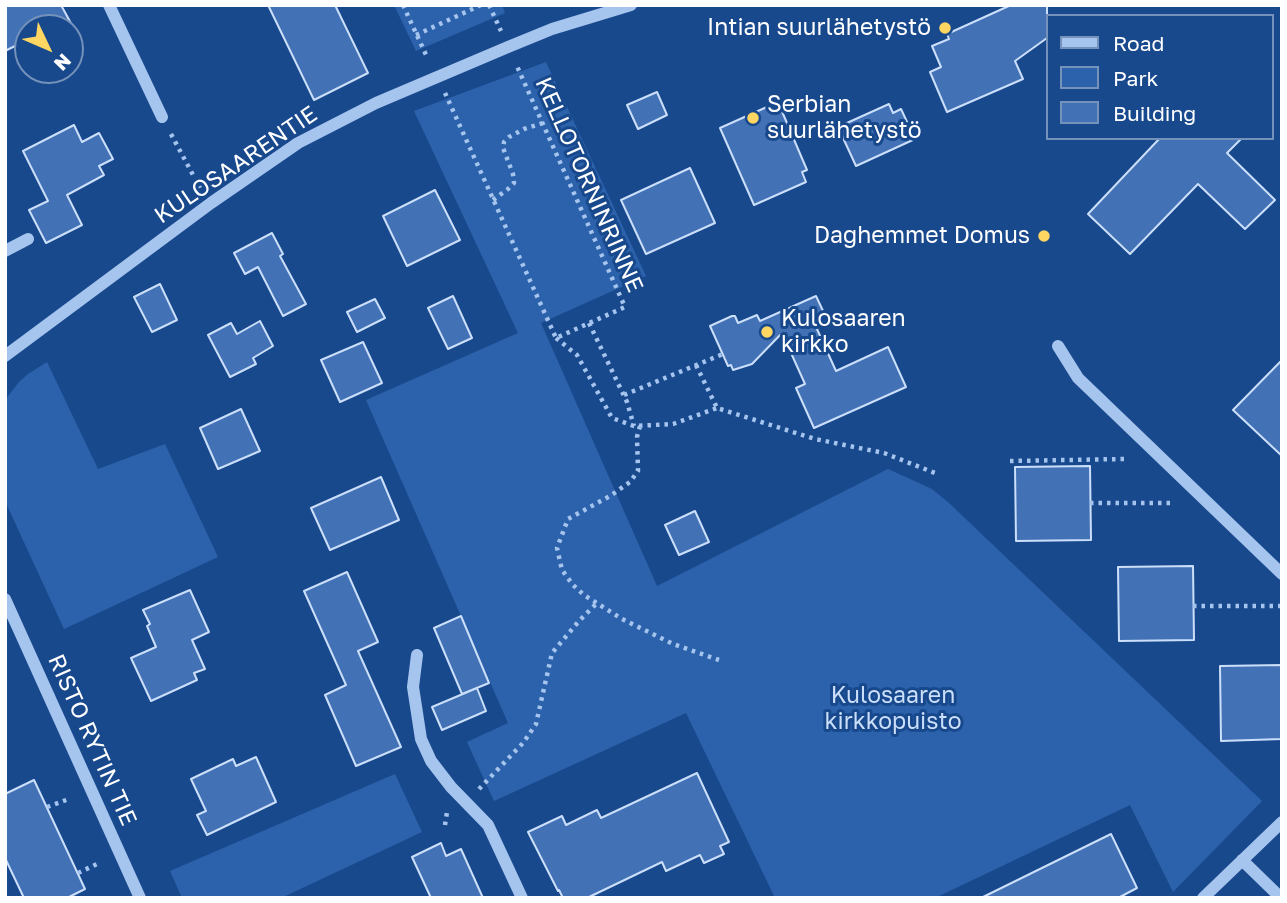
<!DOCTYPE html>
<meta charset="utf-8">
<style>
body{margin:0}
#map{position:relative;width:1287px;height:903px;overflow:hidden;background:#19498d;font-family:"Golos Text",sans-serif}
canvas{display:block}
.frame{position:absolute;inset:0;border:7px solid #fff;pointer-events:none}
.legend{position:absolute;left:1046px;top:14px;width:228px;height:126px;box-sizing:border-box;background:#19498d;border:2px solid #7592bb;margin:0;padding:9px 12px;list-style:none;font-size:21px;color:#fff}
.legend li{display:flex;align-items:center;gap:14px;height:35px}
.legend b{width:35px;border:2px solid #7592bb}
.north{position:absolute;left:14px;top:14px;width:70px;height:70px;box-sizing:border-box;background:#19498d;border:2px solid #7592bb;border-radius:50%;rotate:134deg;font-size:19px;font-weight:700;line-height:28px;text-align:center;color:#fff}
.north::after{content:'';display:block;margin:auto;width:24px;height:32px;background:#ffd662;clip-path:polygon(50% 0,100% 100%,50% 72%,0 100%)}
</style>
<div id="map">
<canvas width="1287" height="903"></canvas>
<div class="frame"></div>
<ul class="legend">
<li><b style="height:9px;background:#a5c4ee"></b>Road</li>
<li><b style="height:19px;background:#2c62ab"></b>Park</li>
<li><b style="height:19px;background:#4272b5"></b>Building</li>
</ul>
<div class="north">N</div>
</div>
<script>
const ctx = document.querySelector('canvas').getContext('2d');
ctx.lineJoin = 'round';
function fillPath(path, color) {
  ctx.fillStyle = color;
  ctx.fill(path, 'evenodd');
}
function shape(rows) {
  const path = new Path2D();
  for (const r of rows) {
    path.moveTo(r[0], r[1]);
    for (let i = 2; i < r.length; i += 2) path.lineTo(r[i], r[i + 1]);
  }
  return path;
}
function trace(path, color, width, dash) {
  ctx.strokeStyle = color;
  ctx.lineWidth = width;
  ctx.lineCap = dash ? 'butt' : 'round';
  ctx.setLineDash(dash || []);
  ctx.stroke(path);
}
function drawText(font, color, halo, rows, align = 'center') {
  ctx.font = font + ' "Golos Text",sans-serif';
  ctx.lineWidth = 6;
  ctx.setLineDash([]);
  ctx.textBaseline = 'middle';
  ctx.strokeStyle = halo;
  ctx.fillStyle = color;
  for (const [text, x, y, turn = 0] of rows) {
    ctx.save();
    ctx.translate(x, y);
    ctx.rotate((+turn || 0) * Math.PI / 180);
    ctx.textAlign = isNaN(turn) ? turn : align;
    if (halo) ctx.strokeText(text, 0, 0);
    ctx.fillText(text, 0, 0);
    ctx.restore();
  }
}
fillPath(shape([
 [394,5,502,5,505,13,416,51],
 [546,62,646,276,541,323,657,586,888,469,932,489,949,503,1262,801,1173,892,1130,805,935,898,775,898,686,713,494,801,467,742,508,723,366,400,518,333,414,111],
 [47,362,98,469,165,444,218,557,64,629,5,501,5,400,19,382,28,374],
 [395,774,422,832,281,898,182,898,170,871]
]), '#2c62ab');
const building = shape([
 [5,5,61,5,73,27,70,29,28,28,28,51,23,42,5,51,5,5],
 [268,5,335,5,368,73,314,100,268,5],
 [1011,5,1047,5,1047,38,1015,61,1023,79,947,112,930,72,941,67,932,46,949,39,947,34,1011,5],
 [657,92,667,115,638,129,627,105,657,92],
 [778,102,807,170,802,172,806,182,754,205,720,128,778,102],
 [889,104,893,113,901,109,915,139,856,166,838,127,889,104],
 [74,125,82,142,99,133,113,159,99,166,104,175,67,195,82,225,46,243,29,210,48,201,23,151,74,125],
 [1160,138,1242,138,1227,153,1275,200,1245,229,1198,184,1130,254,1088,214,1160,138],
 [690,168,715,223,646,254,621,200,690,168],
 [435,190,460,240,407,266,383,216,435,190],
 [272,233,283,254,280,256,306,304,283,316,258,267,245,274,234,253,272,233],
 [160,284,177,320,152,332,134,297,160,284],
 [453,296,472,338,448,349,428,308,453,296],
 [816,296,824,313,817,329,836,371,888,347,906,387,814,428,796,388,805,384,782,333,752,364,733,370,731,365,728,366,710,326,732,316,735,316,738,323,757,315,760,321,816,296],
 [375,299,385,318,357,332,347,312,375,299],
 [260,321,273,346,253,358,256,364,230,377,208,335,231,323,237,334,260,321],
 [363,342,382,383,340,402,321,360,363,342],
 [1282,360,1282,456,1233,410,1282,360],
 [241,409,260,451,218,469,200,428,241,409],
 [1090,466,1091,540,1016,541,1015,467,1090,466],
 [381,477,399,520,330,550,311,508,381,477],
 [695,511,709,542,679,555,665,525,695,511],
 [1193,566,1194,640,1119,641,1118,567,1193,566],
 [347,572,378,642,358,651,401,747,356,766,325,695,346,685,304,591,347,572],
 [190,590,209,632,192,640,205,669,194,673,197,680,151,701,131,658,156,647,147,626,150,624,143,610,190,590],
 [461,616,489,683,462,694,434,628,461,616],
 [1282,665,1282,739,1221,741,1220,666,1282,665],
 [477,688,486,711,442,730,432,707,477,688],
 [256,757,276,802,207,835,197,815,206,811,191,779,233,759,236,766,256,757],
 [697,773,729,842,720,846,724,854,704,863,700,855,666,871,662,862,587,898,563,898,559,890,558,891,528,832,562,816,566,825,597,810,601,818,697,773],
 [34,780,85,889,67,898,24,898,5,858,5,794,34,780],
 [1111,834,1137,888,1118,898,981,898,1111,834],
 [441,843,446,856,461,849,483,898,431,898,412,857,441,843]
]);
fillPath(building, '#4272b5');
trace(building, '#cbdffa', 2);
trace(shape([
 [403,5,427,57],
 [489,5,501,31],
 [416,35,481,5],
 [445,93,556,338,625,307,516,64],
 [171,134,200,188],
 [493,200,508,189,514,183,513,174,503,148,504,142,509,137,524,129,543,123],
 [589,323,627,402,634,426],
 [556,338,577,355,612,418,634,426,673,424,717,408],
 [696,365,717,408,815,439,884,453,935,473],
 [624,395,723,354],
 [640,426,637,437,638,471,630,482,610,496,568,519,557,548,562,570,573,585,584,595,622,619,673,644,719,660],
 [1010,461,1124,459],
 [1090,503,1171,503],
 [1193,606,1281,606],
 [479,789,523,743,536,724,552,653,579,621,597,603],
 [47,807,69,799],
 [445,825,447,812],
 [78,873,97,864]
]), '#a5c4ee', 4.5, [3.5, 5]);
trace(shape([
 [109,5,162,117],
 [5,251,28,239],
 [1058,346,1078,378,1282,574],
 [5,356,211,203,298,143,376,103,508,47,552,29,631,5],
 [5,599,140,898],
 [417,655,413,687,421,739,431,761,451,787,488,825,522,898],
 [1242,860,1281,898],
 [1203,898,1282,822]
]), '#a5c4ee', 12);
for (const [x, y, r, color] of [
 [945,28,7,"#ffd662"],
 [753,118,7,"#ffd662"],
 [1044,236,7,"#ffd662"],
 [767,332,7,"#ffd662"]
]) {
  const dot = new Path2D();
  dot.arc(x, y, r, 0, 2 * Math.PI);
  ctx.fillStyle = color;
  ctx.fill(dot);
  trace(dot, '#19498d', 2.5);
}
drawText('23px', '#fff', '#19498d', [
 ["Intian suurlähetystö",931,28],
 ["Serbian",767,105,"left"],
 ["suurlähetystö",767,131,"left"],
 ["Daghemmet Domus",1030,236],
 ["Kulosaaren",781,319,"left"],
 ["kirkko",781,345,"left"]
], 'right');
drawText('23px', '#fff', '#19498d', [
 ["KULOSAARENTIE",236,165,-34],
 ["KELLOTORNINRINNE",589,185,66],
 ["RISTO RYTIN TIE",92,740,66]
]);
drawText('23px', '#cbdffa', '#19498d', [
 ["Kulosaaren",893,696],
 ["kirkkopuisto",893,722]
]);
</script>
